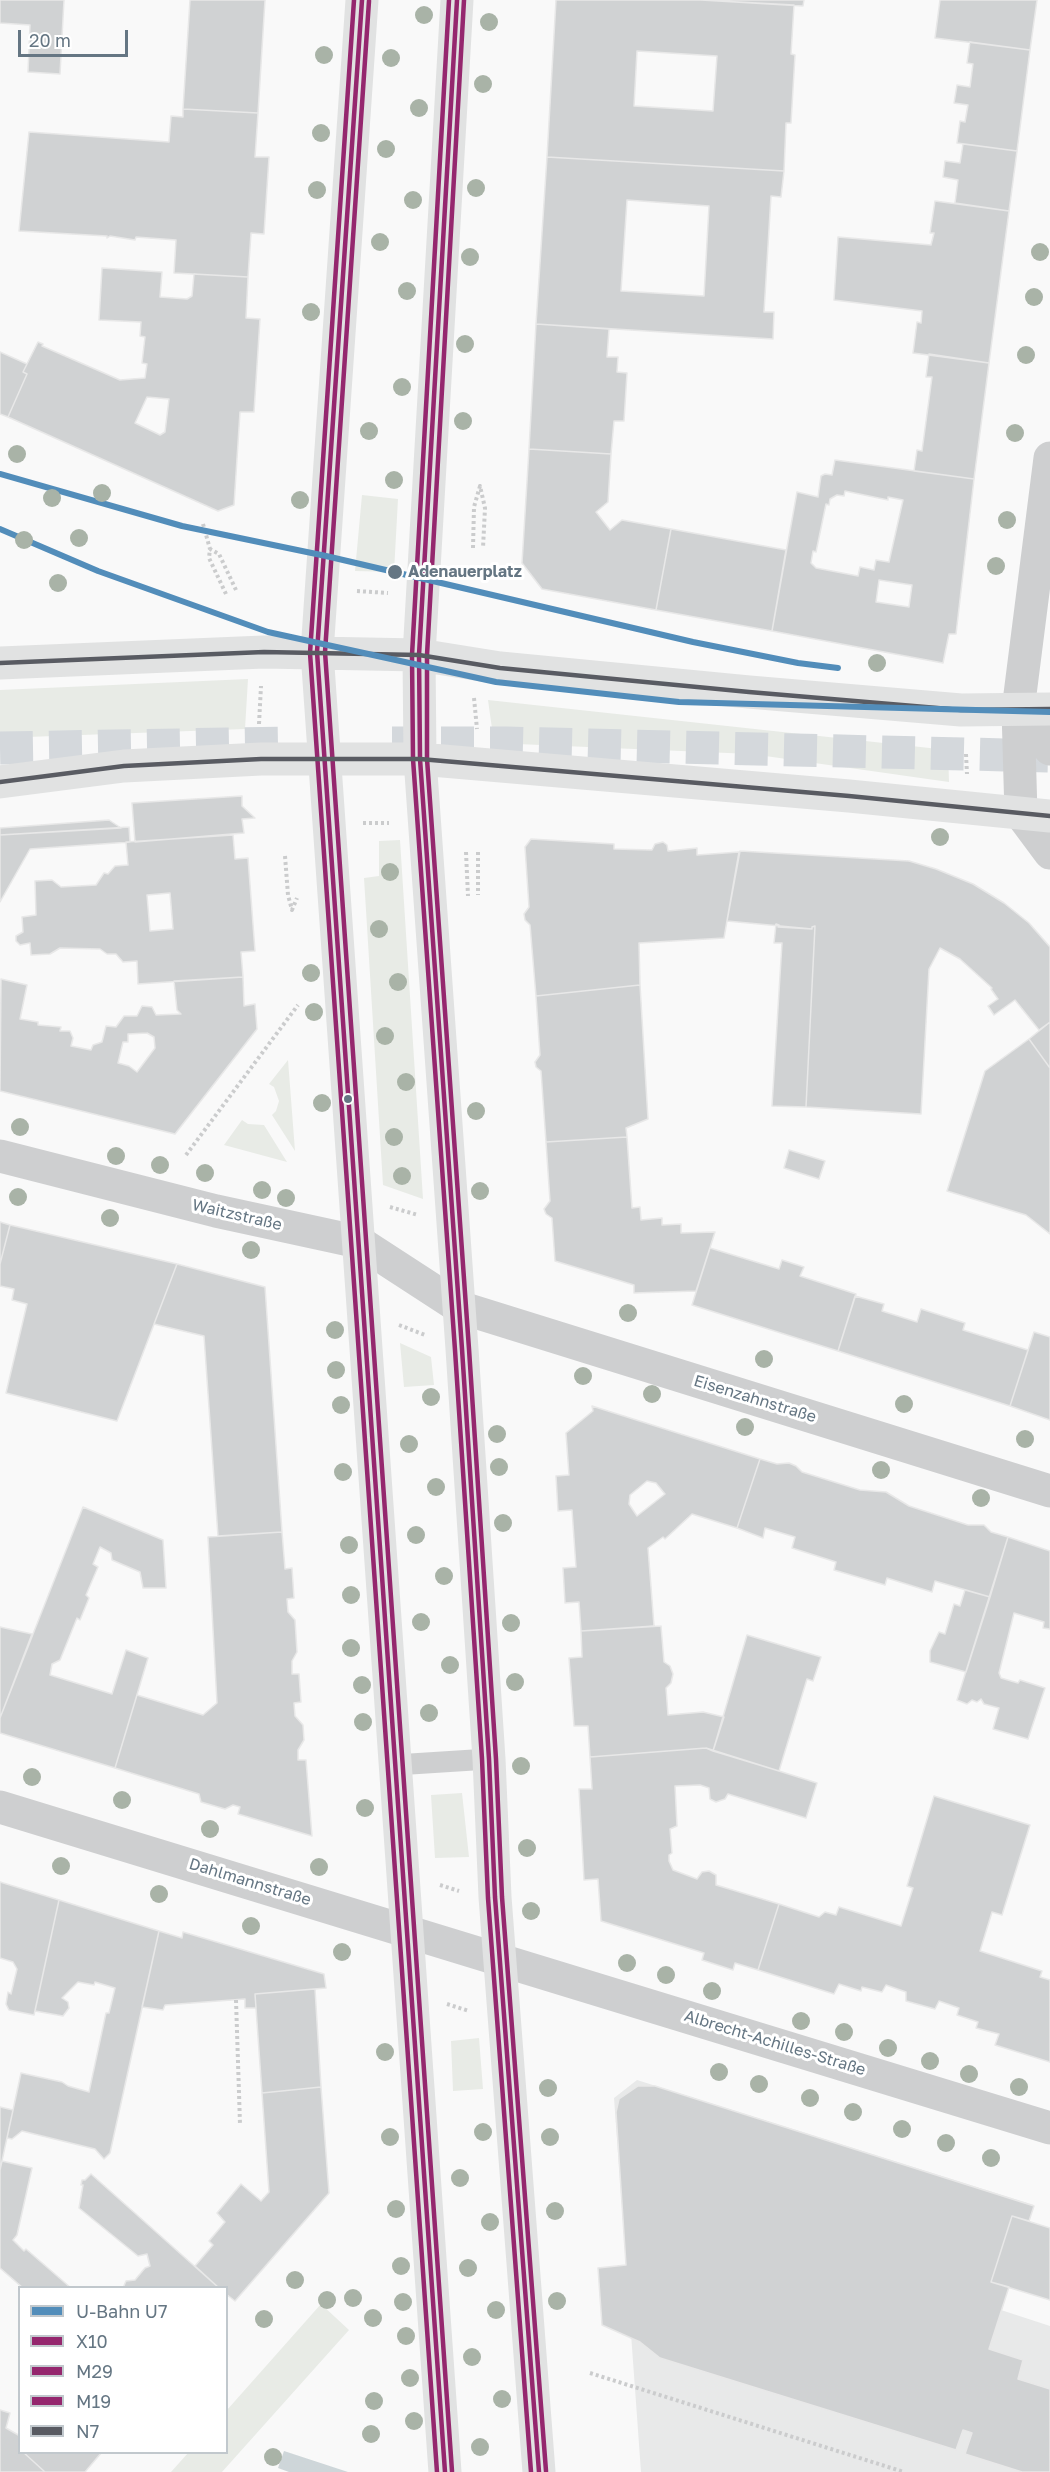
<!DOCTYPE html>
<meta charset="utf-8">
<style>
body{margin:0}
#map{position:relative;width:1050px;height:2472px;overflow:hidden;background:#f9f9f9;font-family:"Golos Text",sans-serif}
canvas{display:block}
.legend{position:absolute;left:18px;top:2286px;width:210px;height:168px;box-sizing:border-box;background:#fff;border:2px solid #c1c8cd;margin:0;padding:8px 10px;list-style:none;font-size:18px;color:#657683}
.legend li{display:flex;align-items:center;gap:12px;height:30px}
.legend b{width:30px;border:2px solid #c1c8cd}
.scale{position:absolute;left:18px;top:30px;width:110px;height:27px;box-sizing:border-box;border:3px solid #657683;border-top:0;padding-left:8px;font-size:18px;line-height:21px;white-space:nowrap;color:#657683;-webkit-text-stroke:4px #fff;paint-order:stroke}
</style>
<div id="map">
<canvas width="1050" height="2472"></canvas>
<ul class="legend">
<li><b style="height:8px;background:#528dba"></b>U-Bahn U7</li>
<li><b style="height:8px;background:#95276e"></b>X10</li>
<li><b style="height:8px;background:#95276e"></b>M29</li>
<li><b style="height:8px;background:#95276e"></b>M19</li>
<li><b style="height:8px;background:#595b62"></b>N7</li>
</ul>
<div class="scale">20 m</div>
</div>
<script>
const ctx = document.querySelector('canvas').getContext('2d');
ctx.lineJoin = 'round';
function fillPath(path, color) {
  ctx.fillStyle = color;
  ctx.fill(path, 'evenodd');
}
function shape(rows) {
  const path = new Path2D();
  for (const r of rows) {
    path.moveTo(r[0], r[1]);
    for (let i = 2; i < r.length; i += 2) path.lineTo(r[i], r[i + 1]);
  }
  return path;
}
function trace(path, color, width, dash) {
  ctx.strokeStyle = color;
  ctx.lineWidth = width;
  ctx.lineCap = dash ? 'butt' : 'round';
  ctx.setLineDash(dash || []);
  ctx.stroke(path);
}
function drawText(font, color, halo, rows, align = 'center') {
  ctx.font = font + ' "Golos Text",sans-serif';
  ctx.lineWidth = 6;
  ctx.setLineDash([]);
  ctx.textBaseline = 'middle';
  ctx.strokeStyle = halo;
  ctx.fillStyle = color;
  for (const [text, x, y, turn = 0] of rows) {
    ctx.save();
    ctx.translate(x, y);
    ctx.rotate((+turn || 0) * Math.PI / 180);
    ctx.textAlign = isNaN(turn) ? turn : align;
    if (halo) ctx.strokeText(text, 0, 0);
    ctx.fillText(text, 0, 0);
    ctx.restore();
  }
}
fillPath(shape([
 [637,2080,1034,2205,1001,2310,1050,2326,1050,2472,641,2472,614,2098]
]), '#e8e9e9');
fillPath(shape([
 [362,495,398,499,394,572,355,571],
 [248,679,245,729,0,738,0,690],
 [488,700,948,750,949,782,751,754,494,743],
 [400,840,423,1199,383,1185,364,878,379,876,379,841],
 [288,1060,295,1151,272,1115,276,1111,279,1101,274,1087,269,1084],
 [242,1120,248,1124,264,1125,287,1162,224,1145],
 [400,1343,431,1357,434,1385,404,1387],
 [462,1793,469,1857,435,1858,431,1795],
 [479,2038,483,2089,453,2091,451,2041],
 [321,2304,349,2330,222,2472,171,2472,188,2453,226,2452,227,2410]
]), '#e8ebe6');
fillPath(shape([
 [284,2451,348,2472,289,2472,278,2468]
]), '#ced6d9');
const building = shape([
 [0,0,64,0,60,74,28,72,30,25,0,23,0,0],
 [190,0,265,0,258,113,183,109,190,0],
 [556,0,701,0,794,5,791,54,795,55,791,123,786,123,784,171,547,157,556,0],
 [637,51,717,56,713,111,634,106,637,51],
 [701,0,804,0,803,6,701,0],
 [940,0,1037,0,1030,50,935,38,940,0],
 [970,42,1030,50,1017,151,957,143,960,121,965,122,968,105,954,103,957,85,970,87,973,64,967,63,970,42],
 [183,109,258,113,255,157,269,157,264,234,251,233,248,277,174,273,176,240,136,237,135,240,110,236,107,238,107,236,19,231,29,132,169,142,171,116,183,117,183,109],
 [963,144,1017,151,1009,211,955,203,958,180,943,177,945,161,960,163,963,144],
 [547,157,784,171,781,197,771,196,764,312,774,312,773,339,536,324,547,157],
 [627,200,709,206,704,296,621,291,627,200],
 [935,201,1009,211,989,363,913,353,917,322,921,323,922,311,834,300,838,237,931,245,934,233,930,233,935,201],
 [102,268,162,272,160,297,187,299,192,296,194,274,248,277,246,318,260,319,254,412,240,412,234,505,218,511,8,417,27,374,23,372,38,342,43,344,42,346,120,380,145,378,147,364,142,363,145,337,140,336,141,322,99,320,102,268],
 [147,397,169,399,165,432,160,435,135,423,147,397],
 [536,324,609,329,607,357,618,357,617,372,627,373,624,421,614,421,611,454,529,449,536,324],
 [0,352,27,364,23,372,27,374,8,417,0,414,0,352],
 [929,354,989,363,974,479,914,471,917,450,922,451,932,377,926,377,929,354],
 [529,449,611,454,608,502,596,512,610,530,622,520,671,529,656,610,542,589,522,563,529,449],
 [835,460,974,479,956,634,949,634,943,663,772,631,797,492,818,497,821,476,825,474,832,475,835,460],
 [845,491,888,500,888,497,903,500,889,562,876,560,874,570,860,567,858,576,816,568,811,563,813,551,816,552,826,504,829,505,830,499,837,495,844,496,845,491],
 [879,580,912,585,909,607,876,602,879,580],
 [671,529,786,550,772,631,656,610,671,529],
 [242,796,242,806,255,818,242,819,244,833,135,842,132,803,242,796],
 [109,820,121,828,0,835,0,828,109,820],
 [129,827,130,842,30,849,0,902,0,835,129,827],
 [233,835,235,859,248,858,255,951,241,952,243,977,138,984,137,961,123,962,116,954,107,954,100,949,60,948,50,954,31,955,30,943,20,945,16,941,16,936,23,932,22,917,36,915,35,881,52,880,61,887,96,885,104,873,108,874,115,866,128,865,126,842,233,835],
 [170,893,173,929,150,931,147,895,170,893],
 [531,839,614,844,614,849,652,850,655,844,663,842,667,845,668,851,697,848,697,855,739,852,724,938,639,943,640,985,536,996,530,925,525,920,524,914,529,907,525,847,531,839],
 [740,851,909,861,936,869,973,884,1004,903,1029,923,1050,947,1050,1022,1039,1030,1015,1000,994,1015,988,1006,998,999,991,989,992,988,960,959,940,948,929,969,921,1114,806,1107,815,926,812,927,812,929,727,921,740,851],
 [776,924,779,925,778,927,812,929,812,927,815,926,806,1107,772,1106,782,943,774,943,776,924],
 [243,977,244,1006,255,1004,257,1029,175,1134,0,1091,1,979,27,985,20,1019,38,1022,38,1025,61,1027,60,1031,70,1031,73,1038,71,1046,91,1050,93,1045,102,1042,106,1026,116,1027,124,1016,137,1016,142,1006,152,1007,156,1015,181,1014,177,1010,174,981,243,977],
 [147,1033,154,1037,155,1048,137,1072,129,1066,118,1063,123,1042,128,1042,128,1034,147,1033],
 [640,985,648,1119,626,1128,627,1137,546,1142,541,1071,536,1067,535,1062,540,1055,536,996,640,985],
 [1050,1022,1050,1068,1029,1039,1050,1022],
 [1029,1039,1050,1068,1050,1234,1026,1215,947,1191,985,1071,1029,1039],
 [627,1137,632,1208,640,1207,641,1220,662,1218,662,1225,681,1224,681,1233,715,1232,696,1291,634,1293,634,1285,555,1261,552,1218,546,1214,544,1209,550,1201,546,1142,627,1137],
 [789,1150,825,1161,819,1179,784,1168,789,1150],
 [0,1222,10,1225,0,1264,0,1222],
 [10,1225,177,1264,117,1421,6,1393,27,1304,12,1300,14,1289,0,1286,0,1264,10,1225],
 [710,1248,779,1269,782,1260,804,1267,800,1276,856,1294,838,1351,692,1305,710,1248],
 [177,1264,265,1287,282,1532,218,1536,204,1336,154,1324,177,1264],
 [855,1296,884,1304,882,1311,917,1322,921,1309,965,1323,963,1330,1028,1350,1010,1406,838,1351,855,1296],
 [1034,1332,1050,1337,1050,1420,1010,1406,1034,1332],
 [592,1406,760,1459,737,1528,692,1514,665,1539,663,1537,648,1548,654,1626,581,1631,579,1602,565,1603,563,1568,576,1567,572,1510,558,1511,556,1476,569,1475,566,1433,593,1411,592,1406],
 [647,1481,656,1483,665,1494,637,1516,629,1504,630,1495,647,1481],
 [760,1459,777,1464,789,1463,796,1466,802,1472,860,1490,886,1492,909,1506,968,1525,984,1525,991,1532,1008,1537,990,1597,935,1581,932,1592,887,1578,885,1585,834,1570,836,1562,792,1548,795,1537,765,1528,763,1538,737,1528,760,1459],
 [83,1507,163,1540,166,1588,143,1588,140,1572,112,1560,111,1553,100,1547,93,1564,98,1567,86,1595,89,1598,80,1620,77,1618,60,1660,52,1664,50,1675,112,1694,126,1650,148,1658,115,1768,0,1733,0,1718,83,1507],
 [282,1532,285,1569,292,1568,294,1598,287,1599,288,1612,295,1620,297,1652,292,1661,292,1674,299,1674,301,1702,294,1703,295,1716,303,1725,304,1740,298,1750,298,1760,306,1760,312,1836,238,1814,240,1807,233,1805,225,1809,201,1802,199,1794,115,1768,137,1695,203,1715,217,1703,208,1537,282,1532],
 [1008,1537,1050,1551,1050,1629,1043,1628,1044,1622,1014,1613,999,1673,1001,1678,1018,1683,1020,1680,1045,1688,1028,1739,993,1729,999,1708,984,1704,981,1699,977,1702,972,1700,967,1704,957,1700,1008,1537],
 [965,1590,990,1597,966,1672,930,1662,930,1651,939,1632,945,1634,954,1604,960,1606,965,1590],
 [661,1626,664,1662,670,1666,673,1674,671,1683,666,1688,668,1715,703,1712,724,1717,713,1751,706,1748,590,1757,588,1726,574,1726,569,1658,582,1657,581,1631,661,1626],
 [0,1627,32,1634,0,1718,0,1627],
 [747,1635,821,1657,813,1681,807,1679,779,1771,713,1751,747,1635],
 [706,1748,817,1783,806,1818,728,1794,725,1799,716,1802,710,1799,709,1788,700,1785,675,1786,677,1826,670,1829,672,1853,669,1855,669,1861,673,1870,697,1879,702,1872,709,1871,716,1875,716,1885,779,1904,758,1970,735,1963,733,1970,702,1960,704,1953,601,1921,598,1879,584,1880,579,1789,592,1789,590,1757,706,1748],
 [934,1796,1030,1825,1002,1915,992,1912,980,1951,1042,1971,1040,1977,1050,1980,1050,2062,995,2045,999,2034,976,2028,978,2022,957,2015,959,2008,939,2001,935,2009,906,2001,906,1992,886,1985,882,1992,862,1987,861,1991,839,1984,834,1994,758,1970,779,1904,819,1917,825,1912,836,1915,839,1907,901,1926,913,1888,907,1886,934,1796],
 [0,1882,59,1900,34,2015,9,2010,6,2004,8,1992,11,1994,17,1969,13,1962,0,1958,0,1882],
 [59,1900,159,1931,110,2153,104,2159,95,2149,22,2131,12,2139,7,2138,21,2073,62,2082,68,2086,89,2092,106,2013,109,2013,115,1988,95,1982,94,1985,78,1982,62,1998,68,2002,69,2008,63,2016,35,2011,59,1900],
 [159,1931,182,1938,183,1932,324,1974,326,1988,255,1994,256,2008,245,2008,245,1999,165,2005,163,2010,142,2007,159,1931],
 [315,1989,321,2087,262,2093,255,1994,315,1989],
 [638,2086,655,2086,1034,2206,1029,2221,1012,2216,991,2282,1009,2287,989,2349,1023,2360,1018,2379,1050,2389,1050,2472,1022,2472,965,2454,972,2433,963,2430,956,2450,660,2358,640,2342,602,2325,598,2268,626,2265,616,2112,619,2099,638,2086],
 [321,2087,329,2193,235,2301,226,2294,226,2288,219,2288,195,2266,213,2245,209,2241,225,2222,217,2213,241,2184,261,2201,269,2192,262,2093,321,2087],
 [0,2107,13,2110,0,2170,0,2107],
 [2,2161,32,2168,17,2235,13,2240,24,2251,26,2249,71,2288,23,2288,0,2268,0,2170,2,2161],
 [91,2174,219,2288,123,2288,126,2281,135,2280,145,2268,150,2266,147,2254,138,2256,79,2208,83,2185,81,2185,82,2180,85,2180,91,2174],
 [1012,2216,1050,2228,1050,2300,991,2282,1012,2216],
 [0,2410,10,2413,6,2428,20,2436,20,2452,23,2452,45,2472,0,2472,0,2410],
 [23,2452,102,2452,85,2472,45,2472,23,2452]
]);
fillPath(building, '#d0d2d3');
trace(building, '#e8e8e8', 1.5);
trace(shape([
 [392,743,507,743,1048,756],
 [0,748,289,743]
]), '#d4d8dc', 33, [33, 16]);
trace(shape([
 [203,524,210,549],
 [473,548,474,507,480,486,485,508,483,548],
 [357,591,388,593],
 [226,594,209,558,210,549,219,554,236,590],
 [474,698,477,729],
 [259,724,261,686],
 [966,754,967,774],
 [363,823,389,823],
 [466,852,468,896],
 [478,852,478,895],
 [285,856,288,895,292,910,297,898],
 [186,1155,298,1005],
 [390,1207,418,1215],
 [399,1325,425,1335],
 [440,1885,459,1891],
 [236,2000,240,2124],
 [447,2004,469,2011],
 [590,2373,904,2472]
]), '#cbcccd', 4, [3, 3]);
trace(shape([
 [395,1765,489,1759]
]), '#cecfd0', 21);
trace(shape([
 [1018,710,1050,458],
 [0,1156,216,1211,359,1242,459,1307,1050,1491],
 [0,1807,1050,2128]
]), '#cecfd0', 33);
trace(shape([
 [1018,710,1021,814,1050,853],
 [1018,710,1050,749]
]), '#cecfd0', 33);
trace(shape([
 [362,0,317,652,445,2472],
 [457,0,419,655,420,759,462,1349,489,1759,495,1897,539,2472],
 [0,663,264,652,419,655,500,668,749,692,961,710,1050,709],
 [0,782,124,766,261,759,420,759,849,796,1050,816]
]), '#e1e2e2', 33);
trace(shape([
 [362,0,317,652,445,2472],
 [457,0,419,655,420,759,462,1349,489,1759,495,1897,539,2472]
]), '#95276e', 4.5);
trace(shape([
 [354,0,310,653,437,2472],
 [449,0,412,655,413,759,455,1350,482,1759,488,1898,531,2472]
]), '#95276e', 4.5);
trace(shape([
 [464,0,427,655,427,759,469,1349,496,1759,502,1897,546,2471],
 [369,1,325,652,452,2471]
]), '#95276e', 4.5);
trace(shape([
 [0,663,264,652,419,655,500,668,749,692,961,710,1050,709],
 [0,782,124,766,261,759,420,759,849,796,1050,816]
]), '#595b62', 4.5);
trace(shape([
 [0,474,182,526,326,556,693,642,798,663,838,668],
 [0,529,98,571,268,632,496,682,679,702,1050,712]
]), '#528dba', 6);
ctx.fillStyle = '#a9b3a7';
for (const [x, y] of [
 [424,15],
 [489,22],
 [324,55],
 [391,58],
 [483,84],
 [419,108],
 [321,133],
 [386,149],
 [476,188],
 [317,190],
 [413,200],
 [380,242],
 [1040,252],
 [470,257],
 [407,291],
 [1034,297],
 [311,312],
 [465,344],
 [1026,355],
 [402,387],
 [463,421],
 [369,431],
 [1015,433],
 [17,454],
 [394,480],
 [102,493],
 [52,498],
 [300,500],
 [1007,520],
 [79,538],
 [24,540],
 [996,566],
 [58,583],
 [877,663],
 [940,837],
 [390,872],
 [379,929],
 [311,973],
 [398,982],
 [314,1012],
 [385,1036],
 [406,1082],
 [322,1103],
 [476,1111],
 [20,1127],
 [394,1137],
 [116,1156],
 [160,1165],
 [205,1173],
 [402,1176],
 [262,1190],
 [480,1191],
 [18,1197],
 [286,1198],
 [110,1218],
 [251,1250],
 [628,1313],
 [335,1330],
 [764,1359],
 [336,1370],
 [583,1376],
 [652,1394],
 [431,1397],
 [904,1404],
 [341,1405],
 [745,1427],
 [497,1434],
 [1025,1439],
 [409,1444],
 [499,1467],
 [881,1470],
 [343,1472],
 [436,1487],
 [981,1498],
 [503,1523],
 [416,1535],
 [349,1545],
 [444,1576],
 [351,1595],
 [421,1622],
 [511,1623],
 [351,1648],
 [450,1665],
 [515,1682],
 [362,1685],
 [429,1713],
 [363,1722],
 [521,1766],
 [32,1777],
 [122,1800],
 [365,1808],
 [210,1829],
 [527,1848],
 [61,1866],
 [319,1867],
 [159,1894],
 [531,1911],
 [251,1926],
 [342,1952],
 [627,1963],
 [666,1975],
 [712,1991],
 [801,2021],
 [844,2032],
 [888,2048],
 [385,2052],
 [930,2061],
 [719,2072],
 [969,2074],
 [759,2084],
 [1019,2087],
 [548,2088],
 [810,2098],
 [853,2112],
 [902,2129],
 [483,2132],
 [390,2137],
 [550,2137],
 [946,2143],
 [991,2158],
 [460,2178],
 [396,2209],
 [555,2211],
 [490,2222],
 [401,2266],
 [468,2268],
 [295,2280],
 [353,2298],
 [327,2300],
 [557,2301],
 [403,2302],
 [496,2310],
 [373,2318],
 [264,2319],
 [406,2336],
 [472,2357],
 [410,2378],
 [502,2399],
 [374,2401],
 [414,2421],
 [371,2434],
 [480,2447],
 [273,2457]
]) {
  ctx.beginPath();
  ctx.arc(x, y, 9, 0, 2 * Math.PI);
  ctx.fill();
}
for (const [x, y, r, color] of [
 [395,572,8,"#657683"],
 [348,1099,5,"#657683"]
]) {
  const dot = new Path2D();
  dot.arc(x, y, r, 0, 2 * Math.PI);
  ctx.fillStyle = color;
  ctx.fill(dot);
  trace(dot, '#fff', 2);
}
drawText('bold 16px', '#657683', '#fff', [
 ["Adenauerplatz",408,572]
], 'left');
drawText('16px', '#657683', '#fff', [
 ["Waitzstraße",237,1215,13],
 ["Eisenzahnstraße",755,1399,17],
 ["Dahlmannstraße",250,1882,17],
 ["Albrecht-Achilles-Straße",775,2043,17]
]);
</script>
